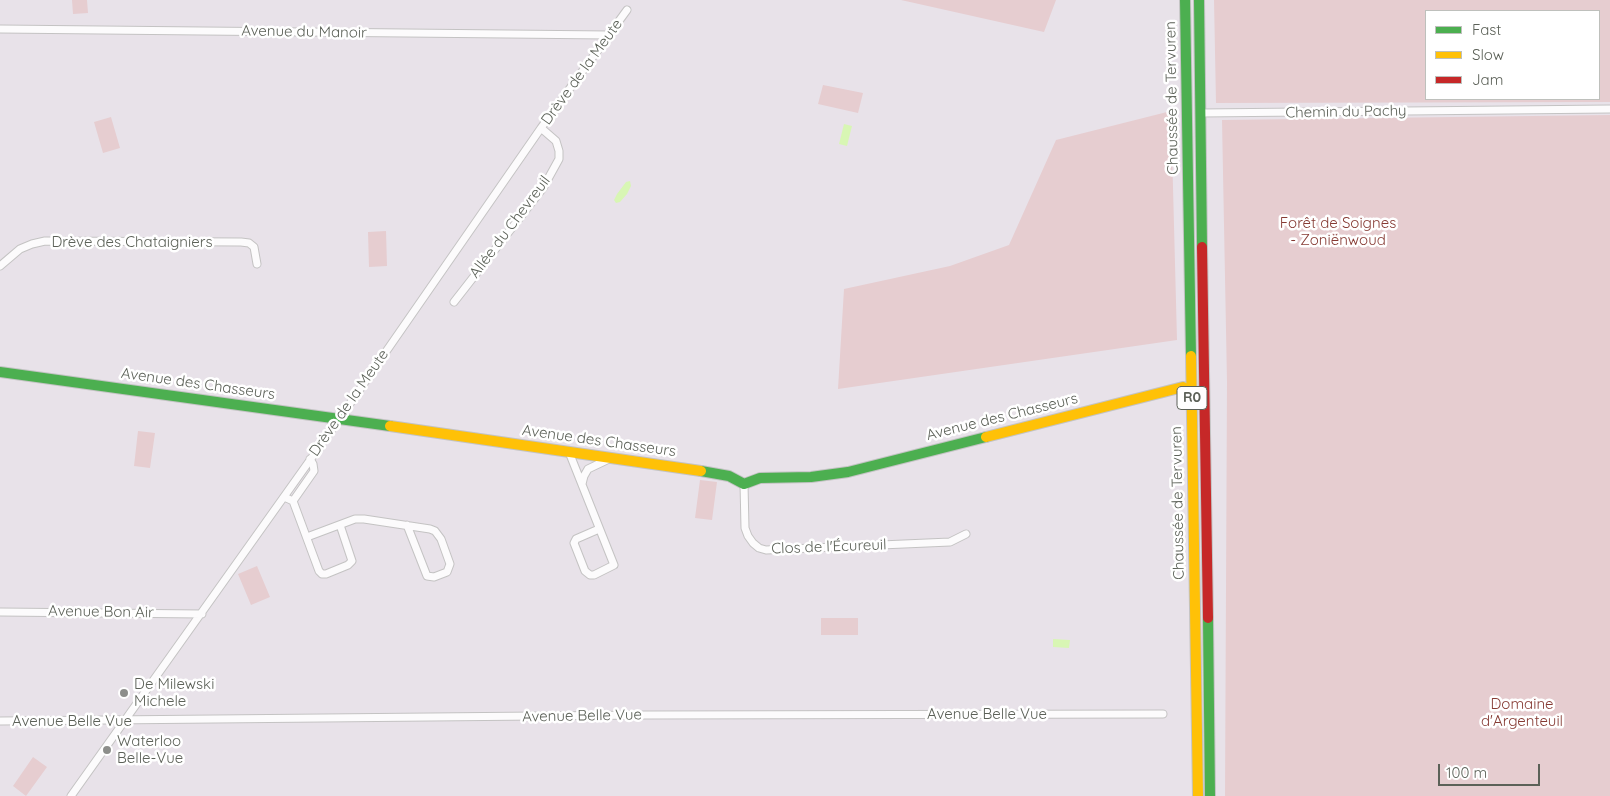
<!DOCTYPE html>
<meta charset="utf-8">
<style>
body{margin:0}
#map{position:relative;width:1610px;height:796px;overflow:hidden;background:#e8e2e9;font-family:Quicksand,sans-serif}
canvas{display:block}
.legend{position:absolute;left:1425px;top:10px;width:175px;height:90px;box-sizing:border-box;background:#fff;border:1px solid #bec0bc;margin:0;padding:6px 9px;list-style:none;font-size:15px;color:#5c6158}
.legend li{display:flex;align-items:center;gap:10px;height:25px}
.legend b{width:25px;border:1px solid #bec0bc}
.scale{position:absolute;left:1438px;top:764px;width:102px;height:22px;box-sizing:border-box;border:2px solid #5c6158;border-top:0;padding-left:6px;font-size:15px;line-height:18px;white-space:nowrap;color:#5c6158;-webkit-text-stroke:4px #fff;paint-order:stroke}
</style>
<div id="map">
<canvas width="1610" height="796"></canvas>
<ul class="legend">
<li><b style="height:6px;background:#4caf50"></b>Fast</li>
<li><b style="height:6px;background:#ffc107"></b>Slow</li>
<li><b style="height:6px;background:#c62828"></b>Jam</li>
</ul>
<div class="scale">100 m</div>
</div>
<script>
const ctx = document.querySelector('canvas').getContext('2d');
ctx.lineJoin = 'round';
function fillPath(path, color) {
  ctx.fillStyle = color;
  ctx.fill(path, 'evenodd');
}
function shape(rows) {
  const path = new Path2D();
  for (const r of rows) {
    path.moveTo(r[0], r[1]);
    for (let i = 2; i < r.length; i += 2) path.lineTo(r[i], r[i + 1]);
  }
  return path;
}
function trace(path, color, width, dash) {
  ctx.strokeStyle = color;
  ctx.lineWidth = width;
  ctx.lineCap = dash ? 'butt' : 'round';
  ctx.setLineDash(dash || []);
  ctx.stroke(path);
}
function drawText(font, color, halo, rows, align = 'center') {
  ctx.font = font + ' Quicksand,sans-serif';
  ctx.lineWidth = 5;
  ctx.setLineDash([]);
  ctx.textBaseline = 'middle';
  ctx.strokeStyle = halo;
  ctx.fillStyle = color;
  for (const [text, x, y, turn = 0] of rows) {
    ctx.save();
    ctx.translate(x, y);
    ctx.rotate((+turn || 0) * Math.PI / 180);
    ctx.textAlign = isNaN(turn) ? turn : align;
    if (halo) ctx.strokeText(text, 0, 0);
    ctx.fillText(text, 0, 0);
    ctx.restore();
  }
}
fillPath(shape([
 [72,0,87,0,88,13,73,14],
 [901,0,1056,0,1044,32],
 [1214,0,1610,0,1610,102,1216,103],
 [1426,11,1599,11,1599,99,1426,99],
 [823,85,863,93,858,113,818,104],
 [1171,111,1177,340,838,389,844,289,950,266,1009,245,1056,140],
 [1610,115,1610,796,1225,796,1227,382,1222,120],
 [111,117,120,148,103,153,94,122],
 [386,231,387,266,369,267,368,232],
 [138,431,155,433,150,468,134,466],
 [700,480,717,482,712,520,695,518],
 [257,566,270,597,251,605,238,574],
 [821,618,858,618,858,635,821,635],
 [33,757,47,767,26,796,13,786]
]), '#e6cdd0');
fillPath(shape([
 [844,124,852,126,847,146,839,144],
 [630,181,631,186,627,194,620,202,616,203,614,200,617,194,626,182],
 [1053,639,1070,640,1069,648,1053,647]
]), '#d8f6b4');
const street = shape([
 [0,29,609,35],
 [1201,113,1610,109],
 [0,266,20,249,32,244,45,241,241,242,249,243,254,247,257,264],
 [454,302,543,188,559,159,559,151,556,141,541,128],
 [569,452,614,565,594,575,590,575,585,571,574,543,576,539,599,529],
 [582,484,584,476,588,469,611,458],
 [744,484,745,528,748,536,753,543,759,548,766,550,950,542,966,534],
 [284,497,293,501,319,571,322,574,326,574,348,565,352,561,340,525],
 [293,501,314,471,313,464,310,459],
 [307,537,355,519,364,519,430,529,435,531,441,539,450,564,447,572,434,577,427,576,407,525],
 [0,612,202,614],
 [0,721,646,715,1163,714],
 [71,796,340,418,541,128,627,10]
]);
const fast = shape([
 [1185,0,1191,356],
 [1199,0,1202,247],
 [0,372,390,426],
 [701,471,729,476,744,484,760,478,811,477,848,472,986,437],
 [1208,618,1210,796]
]);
const slow = shape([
 [1191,356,1198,796],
 [390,426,701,471],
 [986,437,1183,387]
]);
const jam = shape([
 [1202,247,1208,618]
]);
trace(street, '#c4c3c3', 9);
trace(fast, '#c3c3c3', 12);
trace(slow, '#c3c3c3', 12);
trace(jam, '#c3c3c3', 12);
trace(street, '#fcfbfc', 7);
trace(fast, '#4caf50', 10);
trace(slow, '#ffc107', 10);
trace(jam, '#c62828', 10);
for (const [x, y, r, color] of [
 [124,693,5,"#8d8e8b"],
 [107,750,5,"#8d8e8b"]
]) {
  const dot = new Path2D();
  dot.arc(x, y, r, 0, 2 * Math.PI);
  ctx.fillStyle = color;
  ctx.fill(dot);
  trace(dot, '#fff', 2);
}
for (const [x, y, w] of [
 [1192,398,30]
]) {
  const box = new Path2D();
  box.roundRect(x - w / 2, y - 11.5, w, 23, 4);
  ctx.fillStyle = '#fff';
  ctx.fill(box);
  trace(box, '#5c6158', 1);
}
drawText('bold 14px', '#5c6158', null, [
 ["R0",1192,398]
]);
drawText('15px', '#5c6158', '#fff', [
 ["Avenue du Manoir",304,32,1],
 ["Drève de la Meute",582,72,-54],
 ["Chaussée de Tervuren",1172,98,-91],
 ["Chemin du Pachy",1346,112,-1],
 ["Allée du Chevreuil",510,227,-53],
 ["Drève des Chataigniers",132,242],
 ["Avenue des Chasseurs",198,384,8],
 ["Drève de la Meute",349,403,-55],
 ["Avenue des Chasseurs",1002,417,-14],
 ["Avenue des Chasseurs",599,441,8],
 ["Chaussée de Tervuren",1178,503,-91],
 ["Clos de l'Écureuil",829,547,-2],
 ["Avenue Bon Air",101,612,1],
 ["Avenue Belle Vue",987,714],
 ["Avenue Belle Vue",582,716,-1],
 ["Avenue Belle Vue",72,721]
]);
drawText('15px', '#863a33', '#fff', [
 ["Forêt de Soignes",1338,223],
 ["- Zoniënwoud",1338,240],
 ["Domaine",1522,704],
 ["d'Argenteuil",1522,721]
]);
drawText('15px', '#5c6158', '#fff', [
 ["De Milewski",134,684],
 ["Michele",134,701],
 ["Waterloo",117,741],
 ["Belle-Vue",117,758]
], 'left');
</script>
